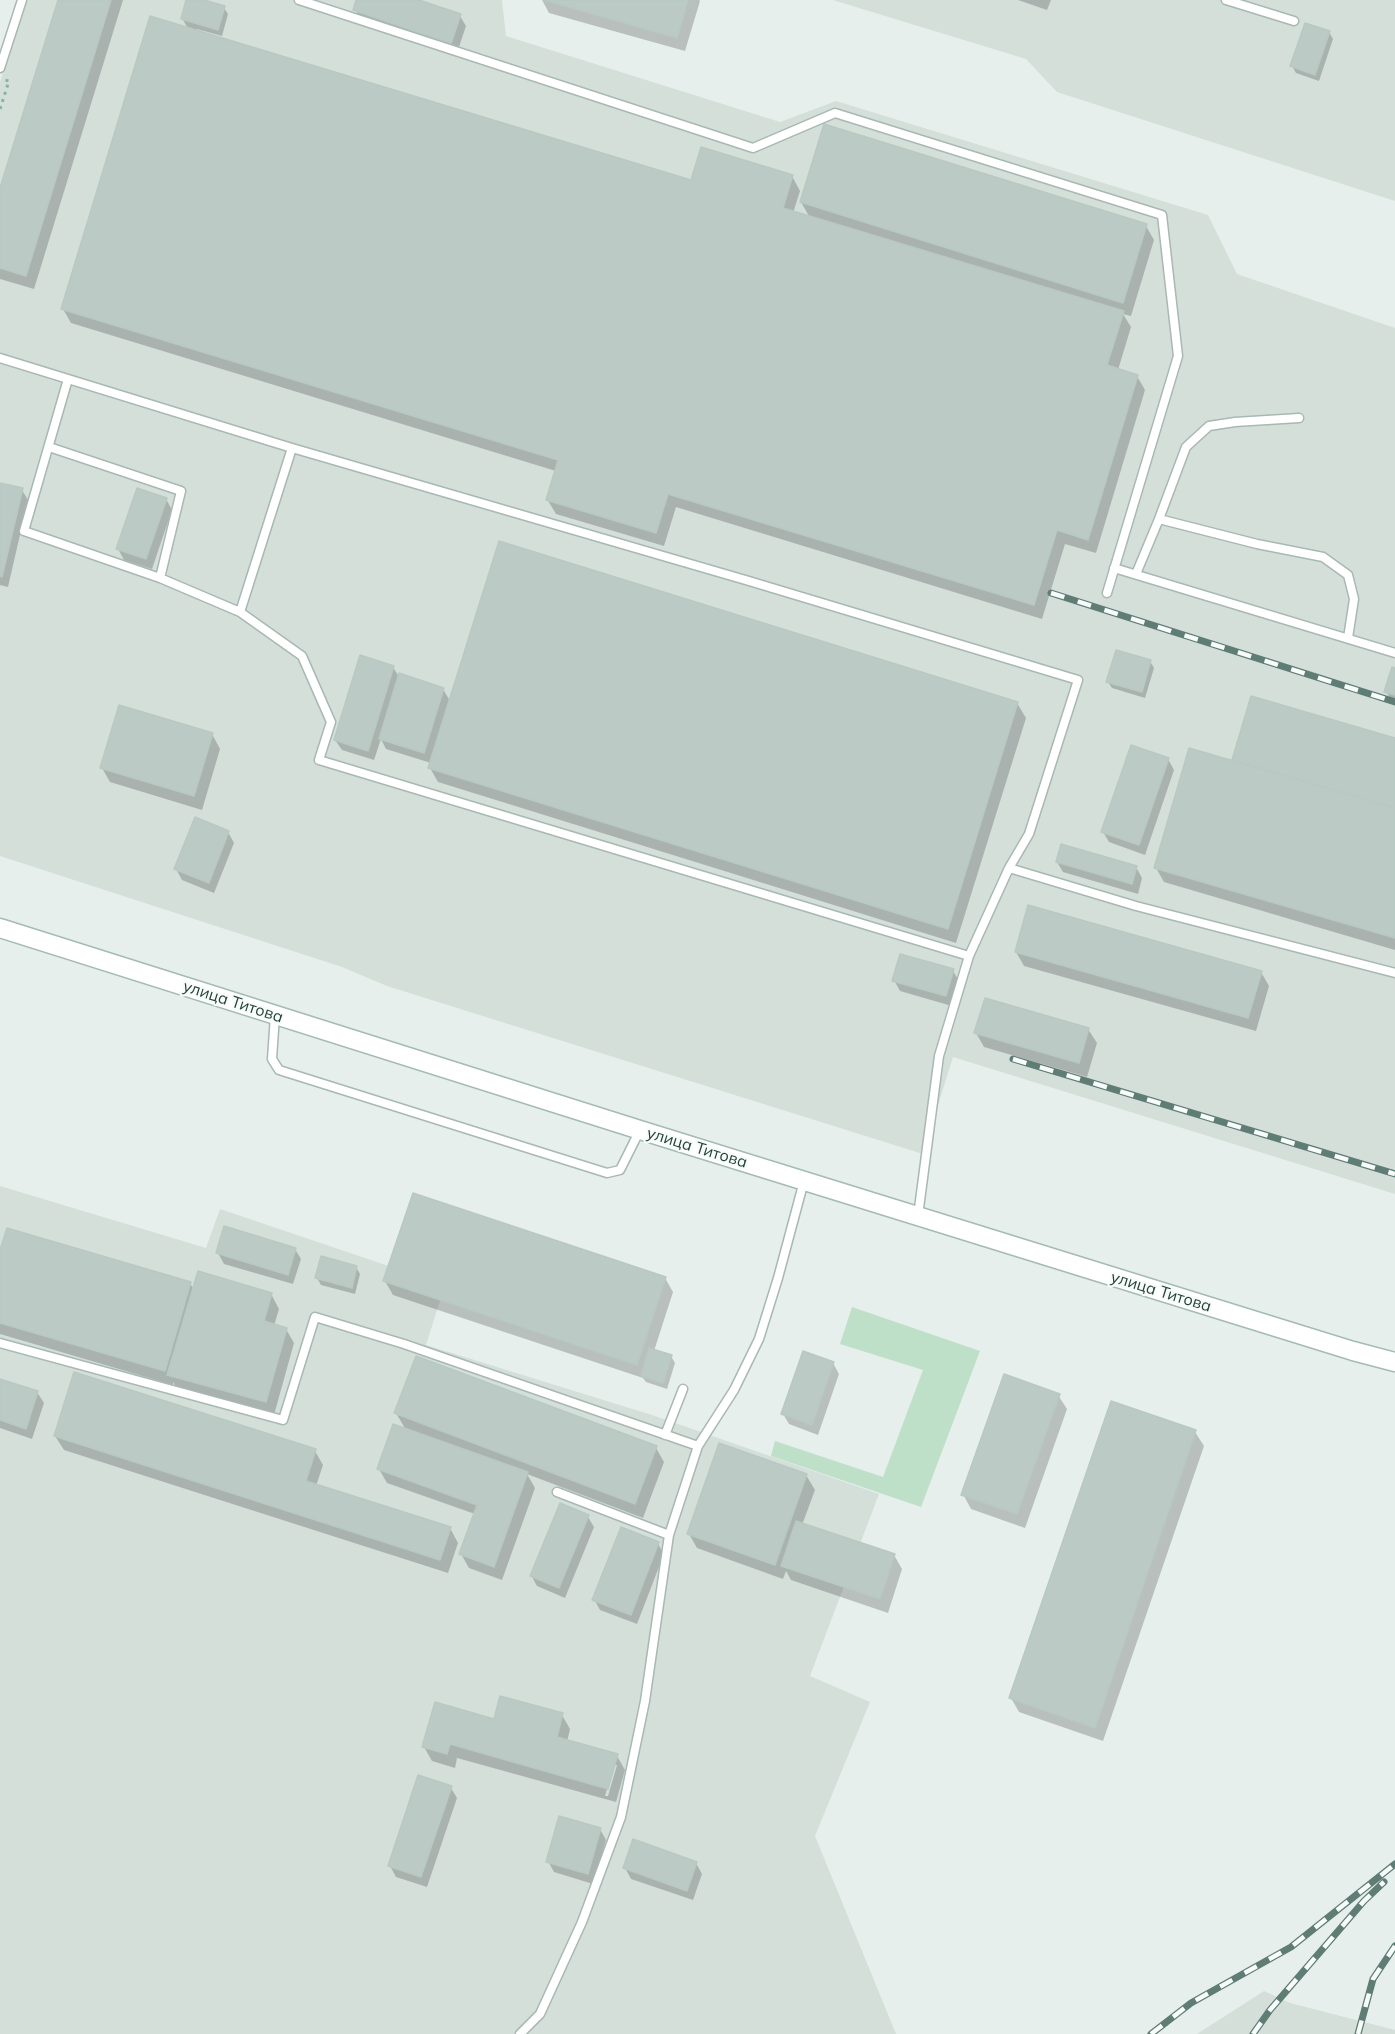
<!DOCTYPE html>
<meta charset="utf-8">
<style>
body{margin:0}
canvas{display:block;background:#e6efeb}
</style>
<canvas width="1395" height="2034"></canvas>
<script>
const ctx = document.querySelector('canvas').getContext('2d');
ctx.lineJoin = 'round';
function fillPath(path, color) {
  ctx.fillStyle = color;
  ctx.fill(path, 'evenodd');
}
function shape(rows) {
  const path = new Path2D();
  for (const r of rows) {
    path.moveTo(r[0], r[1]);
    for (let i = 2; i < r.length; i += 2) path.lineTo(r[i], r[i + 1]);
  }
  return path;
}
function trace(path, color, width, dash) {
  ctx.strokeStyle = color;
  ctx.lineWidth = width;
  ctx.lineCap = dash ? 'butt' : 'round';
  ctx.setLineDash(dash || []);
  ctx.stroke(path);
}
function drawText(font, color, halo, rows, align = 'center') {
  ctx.font = font + ' Mulish,sans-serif';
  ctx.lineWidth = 4.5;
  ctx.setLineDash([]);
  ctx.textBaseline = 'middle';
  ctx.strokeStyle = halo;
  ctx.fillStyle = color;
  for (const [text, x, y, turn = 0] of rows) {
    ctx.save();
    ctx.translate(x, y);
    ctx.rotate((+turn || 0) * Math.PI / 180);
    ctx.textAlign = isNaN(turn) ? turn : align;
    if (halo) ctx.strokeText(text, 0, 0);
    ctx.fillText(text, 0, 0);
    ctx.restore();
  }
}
fillPath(shape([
 [26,0,502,0,506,36,780,122,836,101,1208,215,1237,274,1395,328,1395,1194,953,1057,923,1154,387,986,342,967,0,856,0,82],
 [833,0,1395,0,1395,201,1057,92,1026,59],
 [0,1186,206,1248,220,1209,445,1285,426,1345,655,1416,879,1494,810,1676,870,1702,815,1836,896,2034,0,2034],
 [1264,1991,1290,2003,1395,2030,1395,2034,1197,2034]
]), '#d4dfda');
fillPath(shape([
 [852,1307,980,1351,921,1507,771,1456,775,1441,883,1477,923,1370,840,1344]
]), '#bfe0c8');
fillPath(shape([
 [59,0,123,0,34,289,0,279,0,193],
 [188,0,199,0,224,8,228,14,222,36,197,29,196,31,692,182,792,176,800,191,793,213,810,218,801,202,1146,226,1154,240,1131,316,1123,314,1131,327,1118,370,1137,376,1145,390,1096,553,1065,544,1042,619,676,507,664,546,556,514,547,499,556,471,71,323,63,309,188,29,182,18],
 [358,0,414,0,460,16,466,26,457,53,361,20,355,9],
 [542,0,699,0,700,1,685,51,549,13],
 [1018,0,1051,0,1047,10],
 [1329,32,1333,39,1319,81,1296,73,1292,66],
 [0,484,22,490,28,500,8,587,0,585],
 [166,499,172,510,152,569,124,560,118,549],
 [1150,661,1154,668,1145,698,1112,688,1108,682],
 [393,667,399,677,443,689,450,701,1017,703,1026,718,956,943,438,782,430,768,431,763,386,749,381,739,374,760,342,750,335,740],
 [1395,669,1395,703,1392,702,1386,691],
 [1252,698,1395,740,1395,950,1164,882,1156,868,1233,762],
 [212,734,220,749,202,810,110,782,102,768],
 [1168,759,1174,770,1145,855,1109,842,1103,832],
 [228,832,234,843,214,893,182,880,176,869],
 [1057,862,1136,867,1142,878,1138,894,1063,872],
 [1016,952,1261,972,1269,986,1256,1031,1024,966],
 [953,971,959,981,952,1006,900,991,894,980],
 [1088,1029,1097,1043,1087,1077,984,1047,976,1033],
 [295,1249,301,1259,293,1284,224,1264,218,1253],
 [0,1255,190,1283,194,1290,271,1294,279,1309,274,1326,286,1329,294,1343,274,1415,177,1389,173,1382,173,1385,0,1334],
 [356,1267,360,1274,355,1294,321,1285,317,1278],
 [665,1278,673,1292,654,1351,671,1356,675,1363,667,1389,646,1382,643,1378,393,1295,385,1281],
 [833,1363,839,1374,818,1435,789,1424,783,1414],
 [0,1380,37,1392,44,1403,32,1439,0,1428],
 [1058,1395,1067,1409,1025,1528,971,1509,963,1494],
 [396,1413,656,1448,664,1462,643,1518,527,1474,535,1488,502,1580,469,1568,461,1554,475,1514,387,1483,379,1469,406,1430],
 [1195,1432,1204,1446,1103,1741,1019,1712,1011,1698],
 [55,1436,315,1451,323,1465,316,1486,450,1528,458,1543,448,1573,64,1450],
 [806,1475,815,1490,802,1525,894,1555,902,1569,888,1613,791,1580,786,1571,783,1579,697,1548,689,1534],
 [588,1517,594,1527,565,1598,537,1586,531,1575],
 [658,1544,664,1554,637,1624,600,1610,594,1599],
 [562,1715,570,1729,567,1742,617,1756,625,1770,616,1802,457,1758,455,1768,432,1761,424,1747,495,1721],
 [614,1765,617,1765,608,1796,605,1796],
 [451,1788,457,1798,427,1887,396,1877,390,1866],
 [600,1829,606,1840,593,1884,554,1872,548,1861],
 [696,1863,702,1874,693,1900,631,1879,625,1868]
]), '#0003');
const building = shape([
 [58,0,111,0,26,276,0,268,0,188,58,0],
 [186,0,204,0,225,6,218,30,181,19,186,0],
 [356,0,419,0,461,14,451,44,353,10,356,0],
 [544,0,688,0,677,38,544,0],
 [150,16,691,180,701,147,793,175,783,208,1124,311,1107,365,1138,375,1088,540,1057,530,1034,605,668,494,656,533,546,500,558,460,61,309,150,16],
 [1305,23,1330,31,1315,75,1290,66,1305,23],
 [824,124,1147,224,1123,303,800,202,824,124],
 [0,483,23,488,2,577,0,576,0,483],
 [137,488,167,498,146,559,116,549,137,488],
 [499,541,1018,702,948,929,428,768,499,541],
 [1116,650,1151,660,1142,692,1106,682,1116,650],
 [360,655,394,666,368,751,334,740,360,655],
 [1392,667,1395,668,1395,695,1384,692,1392,667],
 [399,673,444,688,424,753,379,739,399,673],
 [1251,696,1395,738,1395,808,1232,760,1251,696],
 [119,705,213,733,194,796,100,768,119,705],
 [1131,745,1169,758,1139,845,1101,832,1131,745],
 [1189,748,1395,808,1395,938,1154,868,1189,748],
 [195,817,229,831,209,883,174,869,195,817],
 [1061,844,1137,866,1132,884,1056,862,1061,844],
 [1028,905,1262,971,1248,1018,1015,952,1028,905],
 [900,954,954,969,946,996,892,981,900,954],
 [985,998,1089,1028,1079,1063,974,1033,985,998],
 [413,1193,666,1277,637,1365,383,1281,413,1193],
 [224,1226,296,1248,288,1275,216,1253,224,1226],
 [7,1228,191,1282,165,1371,0,1323,0,1250,7,1228],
 [321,1256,357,1266,352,1288,315,1278,321,1256],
 [198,1271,272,1293,264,1321,287,1328,266,1402,167,1375,198,1271],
 [649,1348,672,1355,663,1383,641,1376,649,1348],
 [803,1351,834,1362,812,1425,781,1414,803,1351],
 [416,1356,657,1446,635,1504,394,1413,416,1356],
 [74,1372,316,1449,306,1481,451,1527,440,1560,54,1436,74,1372],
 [1004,1374,1060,1394,1017,1514,961,1495,1004,1374],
 [0,1379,38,1391,26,1429,0,1420,0,1379],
 [1111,1401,1196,1430,1095,1728,1009,1698,1111,1401],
 [393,1424,528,1472,494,1567,459,1554,477,1505,377,1469,393,1424],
 [719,1443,807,1474,775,1565,687,1534,719,1443],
 [560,1503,589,1515,559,1588,530,1576,560,1503],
 [796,1521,895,1554,880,1599,781,1566,796,1521],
 [621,1527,659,1542,631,1615,592,1600,621,1527],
 [500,1696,563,1713,557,1737,618,1754,608,1789,450,1744,447,1754,422,1747,435,1702,494,1719,500,1696],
 [418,1775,452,1786,421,1877,388,1866,418,1775],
 [559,1816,601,1828,588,1874,546,1862,559,1816],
 [633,1839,697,1862,687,1891,623,1868,633,1839]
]);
fillPath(building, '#bbcac4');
trace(building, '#b8c9c2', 1.5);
const service = shape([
 [299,0,753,148,835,113,1162,215,1178,356,1107,593],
 [1226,0,1294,21],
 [0,68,22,0],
 [0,358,292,448,749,581,1078,680,1029,834,1009,868,969,956,319,760,331,722,302,656,240,612,292,448],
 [68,379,24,531,160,578,240,612],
 [49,447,181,491,160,578],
 [1159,519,1186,447,1209,426,1235,422,1299,418],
 [1114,568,1395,653],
 [1136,574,1159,519,1257,544,1323,557,1348,575,1354,599,1348,638],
 [1009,868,1136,906,1395,973],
 [275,1015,272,1059,279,1070,607,1173,620,1170,640,1130],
 [918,1216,939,1056,969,956],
 [0,1343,283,1420,315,1317,404,1344,698,1446,669,1535,645,1701,621,1817,582,1922,540,2014,520,2034],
 [665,1435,683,1389],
 [698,1446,734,1390,759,1339,778,1278,804,1181],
 [557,1492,669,1535]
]);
const secondary = shape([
 [0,928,640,1130,1353,1351,1395,1362]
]);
trace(service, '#a8b8b2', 11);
trace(secondary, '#a4bbb3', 21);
trace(shape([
 [0,109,9,81,5,80]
]), '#86b3a5', 3, [3, 4.5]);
trace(service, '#fff', 8);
trace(secondary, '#fff', 18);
const rail = shape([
 [1051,593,1395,702],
 [1013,1059,1395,1174],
 [1151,2034,1191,2003,1291,1947,1395,1864],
 [1253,2034,1270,2010,1364,1901,1384,1882],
 [1358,2034,1373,1979,1395,1946]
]);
trace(rail, '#5f7d75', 7);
trace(rail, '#f7fbf9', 4.5, [14]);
drawText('16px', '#24423a', '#f7fbf9', [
 ["улица Титова",233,1002,18],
 ["улица Титова",697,1148,17],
 ["улица Титова",1161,1292,17]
]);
</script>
